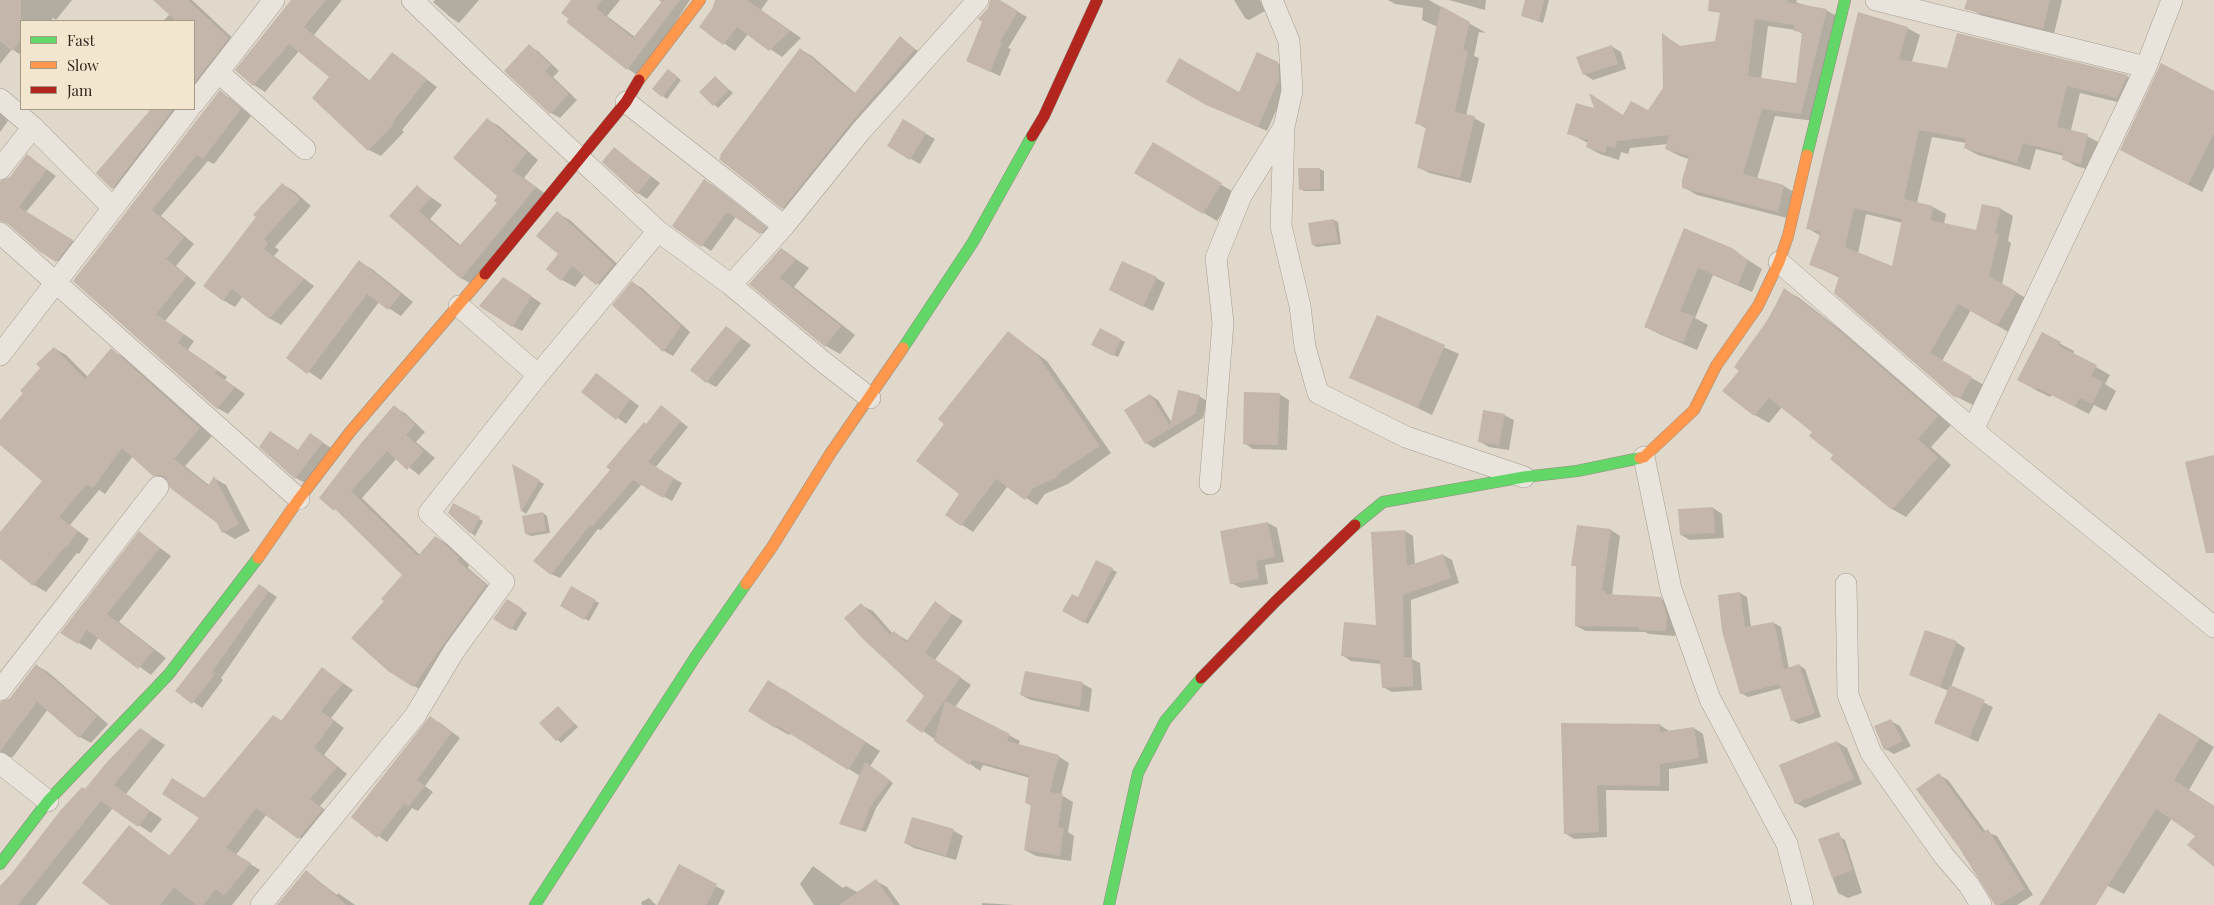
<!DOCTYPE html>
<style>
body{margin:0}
#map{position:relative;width:2214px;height:905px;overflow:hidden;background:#e0d8ca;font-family:"Playfair Display",serif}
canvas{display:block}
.legend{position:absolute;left:20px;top:20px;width:175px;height:90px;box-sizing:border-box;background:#f2e6cf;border:1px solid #a69988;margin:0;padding:6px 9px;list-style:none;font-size:15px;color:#33261d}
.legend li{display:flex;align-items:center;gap:10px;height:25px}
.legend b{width:25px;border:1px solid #a69988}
</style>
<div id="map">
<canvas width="2214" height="905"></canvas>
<ul class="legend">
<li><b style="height:6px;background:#63d668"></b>Fast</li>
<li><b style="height:6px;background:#ff974d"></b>Slow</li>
<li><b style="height:6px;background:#b3261e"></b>Jam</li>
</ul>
</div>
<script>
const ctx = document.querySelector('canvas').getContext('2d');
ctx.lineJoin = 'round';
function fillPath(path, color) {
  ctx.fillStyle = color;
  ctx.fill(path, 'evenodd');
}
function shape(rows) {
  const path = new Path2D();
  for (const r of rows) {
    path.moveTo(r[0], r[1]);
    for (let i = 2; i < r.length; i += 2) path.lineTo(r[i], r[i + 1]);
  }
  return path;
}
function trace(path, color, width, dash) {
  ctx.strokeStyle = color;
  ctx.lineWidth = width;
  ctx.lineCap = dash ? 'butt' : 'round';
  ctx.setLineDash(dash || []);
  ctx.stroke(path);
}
fillPath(shape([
 [3,0,72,0,56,20,53,18,51,21,21,21,21,55,12,49,0,64,0,3],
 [155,0,192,0,241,46,194,107,194,21,163,21,170,14],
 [293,0,342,0,314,35,370,81,393,54,437,87,402,130,404,132,381,156,369,150,314,98,331,77,299,51,265,92,254,85,237,70],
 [435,0,479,0,459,23,450,17,433,2],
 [573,0,620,0,607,16,635,37,663,3,659,0,690,0,640,77,628,69,568,22,571,19],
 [717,0,768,0,761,10,801,38,782,57,748,34,735,51,701,27,714,10],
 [992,0,998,0,1027,17,1008,48,1011,49,1000,76,967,61],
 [1234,0,1260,0,1265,11,1249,20,1245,18],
 [1388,0,1429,0,1486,33,1479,32,1474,56,1479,58,1466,116,1474,118,1485,124,1471,183,1429,173,1418,167,1427,129,1417,123,1438,27,1422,20,1423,8,1395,4],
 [1449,0,1486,0,1485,10],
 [1526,0,1549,0,1543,23,1522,16],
 [1723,0,1797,0,1796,2,1801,4,1826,10,1840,18,1815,121,1775,116,1757,179,1784,186,1797,194,1791,219,1697,195,1683,187,1689,159,1680,156,1666,149,1668,144,1630,148,1628,154,1621,152,1619,160,1600,154,1587,147,1588,143,1569,133,1649,111,1665,89,1663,35,1682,47,1716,42],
 [1768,26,1795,30,1803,34,1797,84,1761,79],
 [1975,0,2062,0,2054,34,1984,17,1973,10],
 [1907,28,1920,35,1912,62,1948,69,1958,35,2128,77,2140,84,2130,105,2080,93,2071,130,2087,136,2100,143,2093,171,2076,166,2063,159,2064,156,2036,149,2030,170,1978,155,1965,148,1966,143,1932,137,1917,203,1933,207,1946,214,1944,224,1977,231,1983,206,2001,209,2013,216,2008,241,2011,243,2002,284,2029,300,2010,333,1971,310,1942,361,1984,385,1973,405,1955,396,1840,278,1810,264,1821,236,1807,228],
 [1866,214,1903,223,1893,268,1858,254],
 [900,38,926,57,794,214,783,208,800,49,812,56,856,94],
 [529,46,538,51,559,71,553,77,577,100,560,118,551,113],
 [1611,46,1621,52,1626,69,1593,80,1584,74],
 [1277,63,1287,68,1288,84,1267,131,1217,109],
 [672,73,681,80,667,99,663,96],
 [715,77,733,93,718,108,701,92],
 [220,92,230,98,251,116,214,164,208,161,161,216,194,244,176,266,196,283,165,321,194,341,188,350,227,377,225,380,245,394,228,414,217,408,74,281],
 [2214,92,2214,168,2202,192,2136,158],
 [148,109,192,109,125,195,113,188,150,111],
 [0,112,8,121,0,132],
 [488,120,499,126,538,160,524,178,547,195,473,285,461,278,391,216,417,187,442,205,430,219,461,246,499,203],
 [904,121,935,139,920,164,889,146],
 [614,148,660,183,647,199,638,193],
 [1167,152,1235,193,1217,221,1204,213],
 [28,156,56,176,26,212,81,246,66,266,47,255,0,208,0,182,11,178],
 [1320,169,1324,171,1324,191,1304,191,1300,189],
 [705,181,714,186,774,233,770,238,736,217,711,251,673,225],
 [282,184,294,191,311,206,275,247,279,250,274,256,314,286,281,325,269,318,243,296,235,307,223,300],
 [557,213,570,220,627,273,610,292,585,274,575,287,562,280],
 [1334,220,1338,222,1341,244,1317,247,1313,245],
 [1685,230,1731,249,1762,269,1752,292,1713,275,1695,318,1708,325,1697,350,1659,334,1645,326],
 [782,249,809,268,794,287,855,335,840,354,826,346,751,284],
 [359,262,372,269,413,302,401,316,379,302,321,380,288,358],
 [1156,278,1165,283,1153,311,1110,290],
 [633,283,642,288,690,332,673,356,664,351,614,305],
 [512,284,541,303,522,331,512,326],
 [1784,290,1798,297,1838,328,1951,425,1931,447,1951,465,1906,517,1892,509,1834,455,1814,432,1782,407,1769,423,1755,415,1724,391,1740,370],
 [1377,317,1459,354,1432,415,1351,377],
 [726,327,751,345,716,387,707,382],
 [1101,330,1125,342,1118,357,1095,346],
 [1009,333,1047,361,1111,453,1068,484,1045,494,1037,505,1008,486,973,532,947,515,961,494,946,424],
 [2042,334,2074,351,2073,354,2110,375,2105,384,2116,391,2106,411,2094,405,2089,414,2052,395,2050,397,2032,388],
 [54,348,66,355,88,377,111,350,123,357,212,436,185,466,210,486,214,478,226,485,250,531,235,539,223,532,218,522,169,481,154,475,133,456,105,494,99,490,70,525,89,539,79,554,77,553,46,592,34,585,0,557,0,534,44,481,0,443,0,421,25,393],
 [597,374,639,406,626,424,582,392],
 [1279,394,1289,400,1287,450,1253,449,1244,443],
 [1150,395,1158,400,1172,423,1199,396,1207,401,1203,418,1154,448,1146,443,1125,410],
 [394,407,405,413,425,432,416,442,435,458,419,475,397,458,362,498,420,555,436,537,447,544,469,565,468,568,497,593,425,692,414,686,386,601,404,574,343,515,321,498],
 [662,407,688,427,655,468,682,483,672,501,642,484,601,530,598,529,560,578,551,574,647,425],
 [1504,415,1514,420,1509,450,1489,447,1479,441],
 [271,432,299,451,319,440,331,448,305,483,296,478],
 [514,466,544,484,526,514,522,511],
 [454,505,483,521,475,536,449,513],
 [1713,508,1722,514,1724,538,1690,540,1681,535],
 [543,513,547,516,550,533,531,536,526,534],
 [1268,523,1277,528,1284,562,1265,565,1268,584,1241,588,1231,583],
 [1611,530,1620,536,1612,595,1660,598,1670,604,1676,622,1675,636,1649,634,1645,632,1586,631,1576,626,1577,567,1573,565],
 [1405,531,1413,536,1415,565,1443,555,1452,560,1459,583,1411,600,1412,659,1420,663,1422,690,1392,692,1383,687,1382,664,1351,661,1342,655,1378,626],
 [140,533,171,556,119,622,166,658,151,675,99,637,91,650,62,633],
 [1097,562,1117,572,1088,624,1064,611,1079,599],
 [571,588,599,603,589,621,561,606],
 [268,591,277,597,221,678,223,680,202,708,177,690],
 [1740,593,1747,597,1751,627,1774,623,1781,627,1789,669,1799,665,1805,669,1821,717,1799,724,1792,720,1782,688,1748,697,1741,693,1719,596],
 [507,601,527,613,516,631,494,619],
 [935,603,963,621,935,660,971,685,955,707,1020,741,1018,746,1058,756,1069,763,1061,795,1073,802,1068,832,1074,836,1071,861,1036,856,1025,850,1032,806,1026,803,1030,778,983,765,980,771,923,731,925,696,861,605,873,611,893,634,894,632,908,641],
 [1956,642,1965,648,1951,687,1993,707,1978,742,1935,722,1949,691,1910,675],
 [36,665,48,672,108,724,91,743,80,737,48,709,13,757,7,757,0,768,0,704,11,699],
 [323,669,353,690,331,718,344,728,324,755,347,774,320,806,333,816,310,845,267,814,236,855,260,870,232,905,112,905,129,826,170,856,201,818,204,799,274,716,282,721],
 [1026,672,1083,684,1092,689,1089,712,1031,700,1021,695],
 [783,689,880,751,870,766,893,783,876,808,866,832,841,824,860,776,791,732,789,735,775,727],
 [558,707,578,727,561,743,541,723],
 [1891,721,1900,726,1911,746,1894,754,1885,749],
 [439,722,460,738,425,786,433,792,418,811,412,808,387,842,353,817],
 [2175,723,2214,747,2189,790,2214,806,2214,864,2197,835,2172,818,2124,894,2082,873],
 [1563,724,1660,725,1669,731,1694,728,1703,734,1708,763,1669,769,1669,791,1606,790,1607,837,1574,839,1565,833],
 [140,729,165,745,126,794,162,819,151,833,113,808,36,905,0,905,0,888],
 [1837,742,1847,748,1862,784,1805,808,1796,803],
 [1939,775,1948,780,1986,832,1997,836,2033,895,2017,905,1996,905],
 [912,818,954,831,963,836,956,860,914,848,905,843],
 [1835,834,1845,840,1862,893,1848,898,1838,893,1819,840],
 [679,866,725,891,718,905,686,905],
 [813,866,843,888,846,886,857,892,876,881,887,887,900,905,814,905,800,884],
 [306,871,337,895,338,893,355,905,279,905],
 [649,898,656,905,642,905,641,902],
 [982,903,1015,905,982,905]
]), '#0003');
fillPath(shape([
 [0,0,21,0,21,39,12,51,0,41],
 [153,0,188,0,229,38,194,83,194,21,176,21],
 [291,0,326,0,304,27,369,81,392,52,427,79,392,123,394,124,368,151,312,98,329,77,289,44,253,86,235,70],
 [571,0,602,0,596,8,633,38,663,0,680,0,627,70,566,22,569,19,561,13],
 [715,0,747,0,790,31,769,51,737,27,723,45,699,27,712,9],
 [990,0,1000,0,1018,11,1000,42,1002,43,990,72,966,61,982,22,978,19,988,8],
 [1525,0,1544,0,1539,21,1521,16],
 [1709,0,1787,0,1787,2,1827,9,1801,114,1762,109,1743,174,1784,185,1778,212,1682,188,1682,180,1689,156,1665,149,1669,135,1617,141,1615,148,1607,146,1605,153,1586,147,1588,140,1567,134,1576,103,1594,108,1589,93,1623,115,1631,101,1648,110,1663,88,1662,33,1679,46,1715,41,1720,13,1708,11],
 [1755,19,1794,25,1794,31,1802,32,1796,83,1748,76],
 [1967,0,2050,0,2043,29,1964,9],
 [1441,6,1470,22,1463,50,1468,51,1455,112,1475,116,1460,178,1417,168,1426,126,1415,124],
 [1858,12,1908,27,1899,59,1947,68,1957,33,2128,75,2117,98,2067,86,2057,127,2088,134,2081,164,2062,160,2063,153,2023,143,2017,163,1964,148,1966,139,1919,130,1904,199,1933,206,1931,220,1976,230,1982,204,2001,208,1995,233,1999,234,1989,276,2017,292,1997,326,1958,304,1930,353,1972,377,1960,398,1954,397,1834,293,1839,276,1809,265,1821,232,1806,229],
 [1854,208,1902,219,1892,266,1845,247],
 [900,36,915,49,850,124,782,209,719,159,721,156,720,155,800,48,854,94],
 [529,44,551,65,545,71,569,94,550,114,504,71],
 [1612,45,1618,64,1583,75,1576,57],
 [1257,52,1278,62,1279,79,1258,127,1206,105,1166,82,1179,58,1239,92],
 [2161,63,2214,91,2214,133,2188,185,2120,150],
 [668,69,678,77,662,97,652,89],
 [715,76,729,90,713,106,699,92],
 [220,90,241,109,203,159,197,155,152,210,184,237,166,259,187,276,156,314,184,334,178,343,217,370,215,373,235,387,217,409,73,281],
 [151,109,173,109,112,189,96,173],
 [487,118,527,152,513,171,536,187,461,279,389,216,417,185,431,198,419,211,459,246,497,203,494,201,497,196,453,158],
 [903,119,926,133,910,160,887,146],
 [1153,142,1222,183,1203,214,1134,173],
 [614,147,651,177,637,194,602,162],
 [27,154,47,170,19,207,73,240,56,262,40,252,8,224,0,221,0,181,10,177],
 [1298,168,1320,168,1320,189,1299,190],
 [704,179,766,228,760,234,727,212,701,247,672,226],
 [282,183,300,199,264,239,268,243,264,249,304,279,269,319,232,289,223,301,203,286,256,217,253,215],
 [557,211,614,264,596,285,572,266,561,281,546,269,558,254,536,236],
 [1334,219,1338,242,1312,245,1308,223],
 [1684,228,1732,248,1748,260,1738,285,1698,268,1680,311,1694,316,1683,343,1644,327],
 [781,248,796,259,780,278,841,326,825,347,749,284],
 [359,260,401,294,388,310,367,294,307,374,286,358],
 [1122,261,1157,277,1143,307,1109,290],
 [503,277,532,296,512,327,479,306],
 [632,281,681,326,663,352,612,305],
 [1784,288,1824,318,1938,416,1918,439,1938,457,1892,510,1830,459,1833,455,1809,436,1812,432,1769,398,1754,416,1722,391,1739,371,1734,367,1771,315],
 [1377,315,1445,345,1418,408,1349,378],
 [726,326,742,338,706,383,690,370],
 [1100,328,1121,339,1113,356,1091,345],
 [1008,331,1036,353,1100,446,1058,474,1056,478,1033,488,1025,500,996,479,961,526,945,515,959,494,916,461,944,424,938,419],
 [2042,332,2061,342,2059,346,2097,365,2091,376,2103,382,2092,404,2080,398,2075,407,2037,388,2036,390,2017,380],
 [54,347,85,379,111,348,200,428,174,459,208,486,214,476,239,524,222,533,217,523,170,488,166,477,160,475,153,476,122,448,93,488,87,484,59,517,78,531,66,548,65,547,33,586,0,559,0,532,42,481,0,445,0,420,23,393,20,391,40,368,36,364],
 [596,373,630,399,616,420,581,392],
 [1178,390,1200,395,1195,414,1145,444,1124,410,1150,394,1170,426],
 [1244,392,1280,393,1278,445,1243,444],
 [394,405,415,424,406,435,424,451,407,470,387,451,351,491,418,556,435,536,459,557,457,560,486,585,413,687,388,671,351,638,384,601,381,599,402,575,335,509,334,511,319,498,362,442],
 [661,405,681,421,648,462,674,478,663,498,633,480,592,527,590,525,551,575,533,561,610,470,606,467,644,422,646,424],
 [1483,410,1505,414,1499,445,1478,442],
 [270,431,298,450,310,433,323,442,295,479,259,447],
 [2214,455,2214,553,2206,553,2185,462],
 [512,464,540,480,521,512,516,485],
 [453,503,480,517,471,534,448,513],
 [1713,507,1715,533,1680,535,1678,509],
 [543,512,546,531,525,534,522,516],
 [1268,522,1275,557,1256,561,1259,579,1230,584,1220,531],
 [1577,525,1611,529,1602,591,1605,591,1605,594,1661,597,1667,616,1666,631,1639,630,1639,627,1575,626,1576,566,1571,566],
 [1405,530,1407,566,1443,554,1451,578,1403,595,1404,657,1412,657,1413,686,1382,688,1380,660,1341,656,1344,622,1376,625,1371,532],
 [139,531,160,548,107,614,154,650,138,669,87,630,78,644,60,633],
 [1096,560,1113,568,1084,623,1062,611,1072,594,1078,597],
 [259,584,269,591,212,672,215,674,192,704,175,691],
 [571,586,596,600,584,620,560,606],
 [1740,592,1745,627,1774,622,1784,669,1799,664,1815,713,1791,721,1779,684,1740,694,1722,631,1718,595],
 [507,599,523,609,511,630,493,619],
 [935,601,952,614,925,653,961,677,922,733,906,721,924,696,863,639,844,618,861,603,890,635,894,631,906,642],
 [1925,630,1957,641,1940,687,1909,675],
 [36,664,97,716,79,738,37,702,0,751,0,702,10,698],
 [322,667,343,683,321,711,334,721,314,748,337,767,310,799,323,809,298,839,256,808,226,848,251,863,224,896,216,889,203,905,196,905,174,887,160,905,110,905,82,883,129,825,169,856,199,818,162,794,172,778,204,798,273,715,281,721],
 [1025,671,1083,682,1080,707,1020,695],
 [768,680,866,742,848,770,776,725,775,728,748,711],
 [1950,685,1985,700,1969,738,1934,723],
 [945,701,1010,734,1007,741,1059,755,1050,792,1063,794,1058,827,1064,828,1060,856,1024,850,1031,804,1025,803,1029,775,972,760,969,765,934,741],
 [558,706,575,724,556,741,539,723],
 [2159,713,2200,738,2174,780,2214,806,2214,867,2187,845,2195,836,2156,809,2096,905,2039,905],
 [430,716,452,732,417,780,425,786,408,807,404,804,377,838,351,817],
 [1891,719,1903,741,1884,750,1874,726],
 [1561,723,1660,724,1660,732,1694,727,1699,758,1660,764,1660,786,1597,785,1599,832,1564,834],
 [140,728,153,737,114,785,150,811,138,827,101,801,18,905,0,905,0,886,12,873,60,811,82,787,85,789,107,762],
 [1837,741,1854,779,1795,804,1779,765],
 [865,762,890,780,871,806,861,831,839,824],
 [1939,773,1983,833,1988,829,2025,889,1999,905,1995,905,1958,846,1916,789],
 [912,817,954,829,946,856,904,843],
 [1839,832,1853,870,1832,878,1818,839],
 [679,864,717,884,706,905,657,905],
 [306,870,347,905,277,905],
 [876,879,894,905,839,905]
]), '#c4b6ab');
const street = shape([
 [412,0,488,73,658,231,731,285,826,364,870,398],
 [1876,0,2146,67],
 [218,72,305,149],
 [0,99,33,127,112,207],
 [626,102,784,226],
 [194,103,274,0],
 [1284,127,1281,226,1300,306,1305,347,1318,393,1406,437,1524,477],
 [0,169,33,127],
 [0,233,299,499],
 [1779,262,1973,430,2214,627],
 [731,285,784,226,860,132,978,0],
 [459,306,538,375],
 [0,355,189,109],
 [1973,430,2146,67,2172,0],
 [1644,457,1671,589,1710,699,1787,844,1803,905],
 [1210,484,1223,323,1216,258,1241,196,1284,127,1292,91,1289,41,1272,0],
 [1846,584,1848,695,1871,753,1944,856,1969,885,1981,905],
 [0,690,158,487],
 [0,763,48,801],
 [261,905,415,716,454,651,504,582,429,513,538,375,658,231]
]);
const fast = shape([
 [1807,155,1845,0],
 [903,348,973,242,1032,136],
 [1355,525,1383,502,1524,477,1577,471,1640,458],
 [0,864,48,801,169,674,258,558],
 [535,905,696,656,746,584],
 [1109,905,1138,773,1165,721,1201,678]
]);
const slow = shape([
 [639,80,700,0],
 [1640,458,1644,457,1694,410,1716,366,1758,306,1779,262,1788,236,1807,155],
 [258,558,299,499,350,432,485,274],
 [746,584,772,547,830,454,903,348]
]);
const jam = shape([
 [1032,136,1044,116,1097,0],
 [485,274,626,102,639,80],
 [1201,678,1276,601,1355,525]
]);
trace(street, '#a59d93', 22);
trace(fast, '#958d84', 12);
trace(slow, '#958d84', 12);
trace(jam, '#958d84', 12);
trace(street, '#e8e4db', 21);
trace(fast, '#63d668', 11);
trace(slow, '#ff974d', 11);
trace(jam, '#b3261e', 11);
</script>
